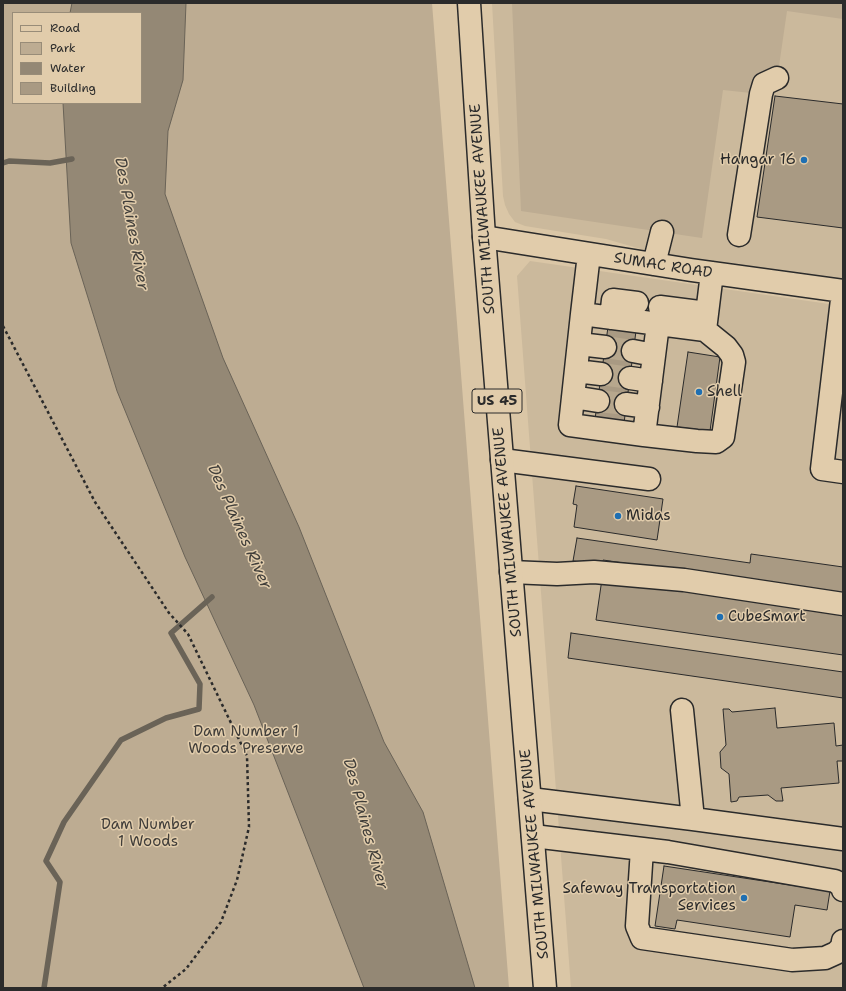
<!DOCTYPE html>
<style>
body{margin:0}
#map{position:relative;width:846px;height:991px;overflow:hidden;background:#dac6a6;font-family:"Shantell Sans",sans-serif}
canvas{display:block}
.frame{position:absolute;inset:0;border:4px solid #2b2b2b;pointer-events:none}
.legend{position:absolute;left:12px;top:12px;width:130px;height:92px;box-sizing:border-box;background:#e1ccab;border:1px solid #988c78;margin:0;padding:5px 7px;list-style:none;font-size:12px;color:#2b2b2b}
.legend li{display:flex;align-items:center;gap:8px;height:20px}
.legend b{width:20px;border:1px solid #988c78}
</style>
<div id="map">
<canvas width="846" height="991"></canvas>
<div class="frame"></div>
<ul class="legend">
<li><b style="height:5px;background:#e1ccab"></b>Road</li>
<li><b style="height:11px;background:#bdac92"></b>Park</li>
<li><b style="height:11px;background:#948875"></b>Water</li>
<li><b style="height:11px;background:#a99a83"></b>Building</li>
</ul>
</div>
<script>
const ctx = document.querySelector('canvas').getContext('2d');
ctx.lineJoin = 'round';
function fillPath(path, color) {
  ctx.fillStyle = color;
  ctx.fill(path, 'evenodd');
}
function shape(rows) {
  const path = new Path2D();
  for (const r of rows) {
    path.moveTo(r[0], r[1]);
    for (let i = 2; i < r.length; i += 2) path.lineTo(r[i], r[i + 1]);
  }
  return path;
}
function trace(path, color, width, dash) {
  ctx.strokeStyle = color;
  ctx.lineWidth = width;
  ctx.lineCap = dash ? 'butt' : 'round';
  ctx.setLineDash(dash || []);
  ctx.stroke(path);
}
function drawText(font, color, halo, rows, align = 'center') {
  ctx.font = font + ' "Shantell Sans",sans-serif';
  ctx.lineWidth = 3;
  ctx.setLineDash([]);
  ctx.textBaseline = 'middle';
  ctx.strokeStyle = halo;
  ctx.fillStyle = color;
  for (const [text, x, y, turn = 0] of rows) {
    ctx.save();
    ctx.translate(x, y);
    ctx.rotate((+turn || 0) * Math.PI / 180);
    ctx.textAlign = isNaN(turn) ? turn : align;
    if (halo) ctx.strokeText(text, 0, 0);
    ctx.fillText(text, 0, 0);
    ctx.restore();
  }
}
fillPath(shape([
 [492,3,843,3,843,284,683,261,606,239,525,226,515,222,509,214,505,205,503,196],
 [530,261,843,306,843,988,571,988,517,276]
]), '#cbb99c');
fillPath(shape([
 [3,3,432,3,509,988,3,988],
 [13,13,141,13,141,103,13,103],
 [512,3,843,3,843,19,787,11,779,66,758,73,752,83,751,93,723,90,702,238,521,211]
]), '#bdac92');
const water = shape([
 [72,3,186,3,183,80,168,131,165,194,223,358,299,527,384,742,423,812,475,988,364,988,254,705,185,557,117,391,71,243,63,103,141,103,141,13,70,13,72,3]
]);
fillPath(water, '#948875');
trace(water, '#6a6357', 1);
trace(shape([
 [3,163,9,161,50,163,72,159],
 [44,988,60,882,46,861,64,822,121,740,166,718,199,709,200,684,171,633,212,597]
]), '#6a6357', 5.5);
const building = shape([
 [775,96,843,104,843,228,757,217,775,96],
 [608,327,636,331,624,423,595,419,608,327],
 [688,352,720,357,710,431,677,427,688,352],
 [576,486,663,499,657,540,574,527,577,505,573,504,576,486],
 [577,538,750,563,751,554,843,567,843,595,603,560,603,565,573,561,577,538],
 [602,579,843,613,843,655,596,620,602,579],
 [571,633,843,672,843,698,568,658,571,633],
 [775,708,777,728,834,723,836,746,843,745,843,761,837,761,839,783,781,788,783,801,776,801,768,795,739,797,737,801,731,802,729,774,721,768,720,752,726,745,723,709,729,709,732,712,775,708],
 [664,866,830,891,827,910,795,905,790,937,677,920,675,929,655,926,664,866]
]);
fillPath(building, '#a99a83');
trace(building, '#2b2b2b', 1);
trace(shape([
 [605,347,633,351],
 [601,374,630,378],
 [598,401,626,404]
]), '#b7a78d', 22, [22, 11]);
const minor = shape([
 [739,235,761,94,764,84,777,78],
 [484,237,691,270,843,291],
 [654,264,662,232],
 [843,291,822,469,843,472],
 [660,307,707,313],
 [582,314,589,254],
 [611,318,613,300,637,303],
 [658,324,644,435,570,425,582,314,705,330,712,273],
 [579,344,605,347],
 [633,351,654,355],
 [576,371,601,374],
 [630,378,651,381],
 [573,397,598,401],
 [626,404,648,407],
 [644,435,697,441,716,442,723,437,734,362,732,355,726,347,705,330],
 [502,460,649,479],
 [511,572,557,574,594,572,684,580,843,604],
 [530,799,693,819,682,710],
 [693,819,843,839],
 [533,836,668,852,835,881,842,886,843,890],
 [642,849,637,926,642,938,792,960,825,958,836,953,842,947,843,941]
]);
const major = shape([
 [469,3,484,237,545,988]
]);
trace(minor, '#2b2b2b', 25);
trace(major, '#2b2b2b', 25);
trace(shape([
 [3,326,95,502,169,613,188,634,247,756,249,827,237,880,221,922,186,969,162,988]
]), '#2b2b2b', 2.5, [3, 3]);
trace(minor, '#e1ccab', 22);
trace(major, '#e1ccab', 22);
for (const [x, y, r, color] of [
 [804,160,4,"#1f6fb2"],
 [699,392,4,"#1f6fb2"],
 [618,516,4,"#1f6fb2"],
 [720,617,4,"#1f6fb2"],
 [744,898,4,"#1f6fb2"]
]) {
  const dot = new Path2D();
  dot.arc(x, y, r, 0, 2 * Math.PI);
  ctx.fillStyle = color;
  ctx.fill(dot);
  trace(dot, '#e1ccab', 1.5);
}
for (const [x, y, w] of [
 [497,401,50]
]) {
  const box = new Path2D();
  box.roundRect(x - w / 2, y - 12, w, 24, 3);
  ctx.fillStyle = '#e1ccab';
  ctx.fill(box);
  trace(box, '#2b2b2b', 1);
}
drawText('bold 14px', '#2b2b2b', null, [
 ["US 45",497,401]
]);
drawText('15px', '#2b2b2b', '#e1ccab', [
 ["Hangar 16",796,160,"right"],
 ["Shell",707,392],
 ["Midas",626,516],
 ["CubeSmart",728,617],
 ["Safeway Transportation",736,889,"right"],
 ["Services",736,906,"right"]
], 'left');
drawText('15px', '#2b2b2b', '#e1ccab', [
 ["SOUTH MILWAUKEE AVENUE",483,209,-94],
 ["SUMAC ROAD",663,266,9],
 ["SOUTH MILWAUKEE AVENUE",508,532,-95],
 ["SOUTH MILWAUKEE AVENUE",535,854,-95]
]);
drawText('15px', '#413e3a', '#e1ccab', [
 ["Dam Number 1",246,732],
 ["Woods Preserve",246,749],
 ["Dam Number",148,825],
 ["1 Woods",148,842]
]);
drawText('italic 16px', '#403e3a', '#e1ccab', [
 ["Des Plaines River",131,224,80],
 ["Des Plaines River",239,527,66],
 ["Des Plaines River",365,824,75]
]);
</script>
